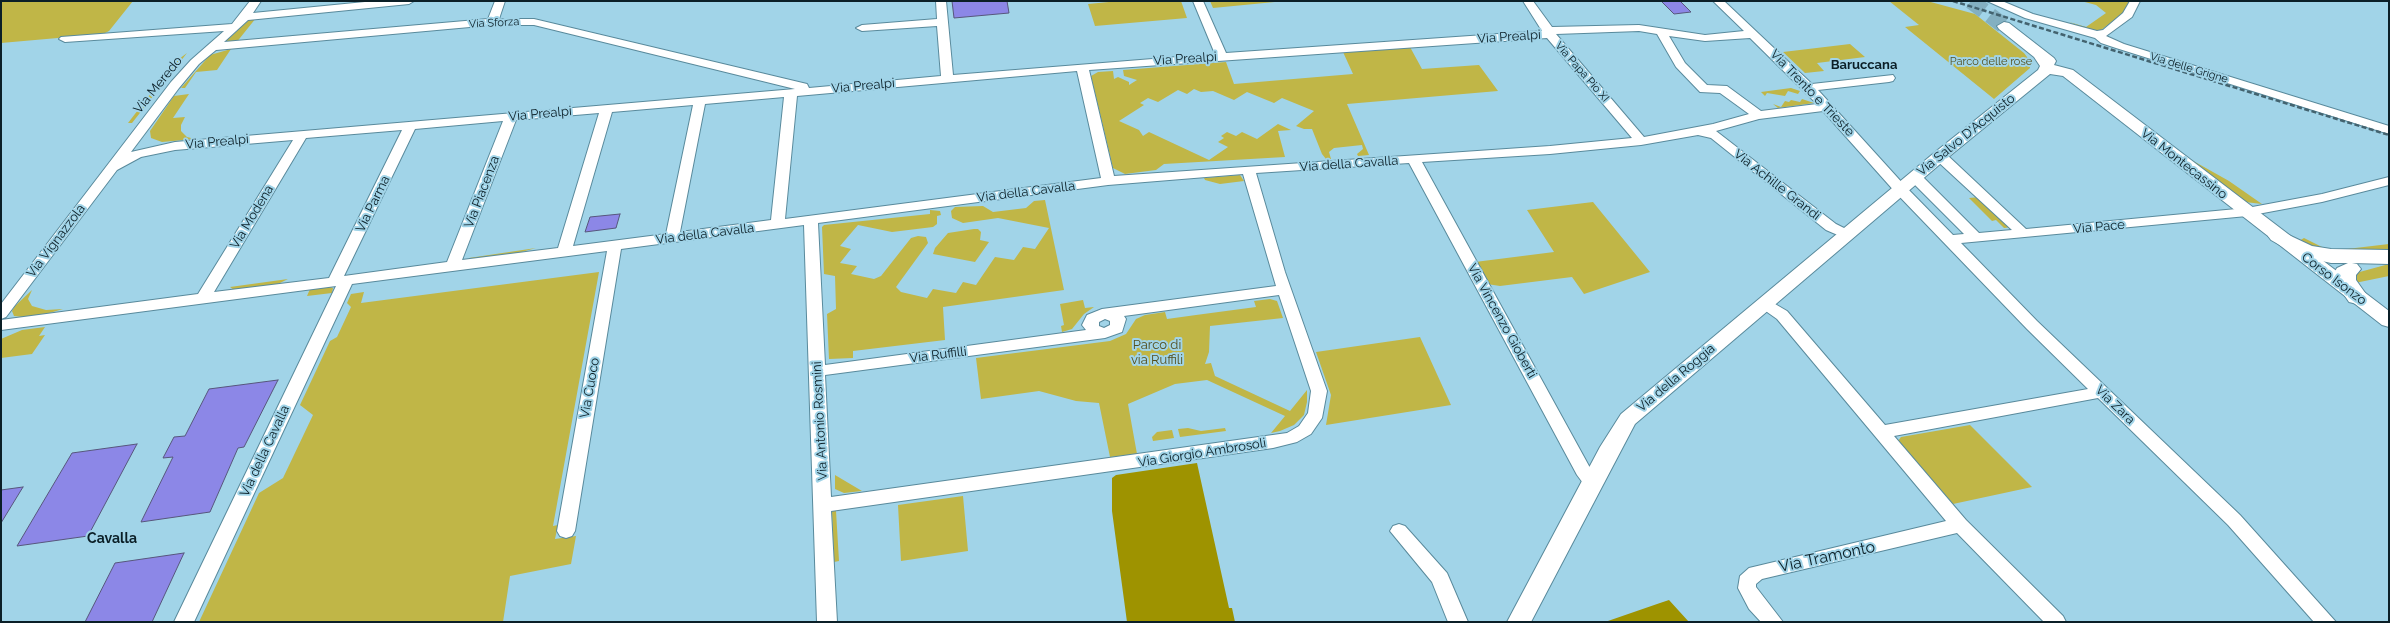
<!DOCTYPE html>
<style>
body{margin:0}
#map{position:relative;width:2390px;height:623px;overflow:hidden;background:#a1d4e8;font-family:Raleway,sans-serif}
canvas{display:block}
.frame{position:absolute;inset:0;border:2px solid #0b1f27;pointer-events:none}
</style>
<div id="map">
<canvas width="2390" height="623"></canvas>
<div class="frame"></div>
</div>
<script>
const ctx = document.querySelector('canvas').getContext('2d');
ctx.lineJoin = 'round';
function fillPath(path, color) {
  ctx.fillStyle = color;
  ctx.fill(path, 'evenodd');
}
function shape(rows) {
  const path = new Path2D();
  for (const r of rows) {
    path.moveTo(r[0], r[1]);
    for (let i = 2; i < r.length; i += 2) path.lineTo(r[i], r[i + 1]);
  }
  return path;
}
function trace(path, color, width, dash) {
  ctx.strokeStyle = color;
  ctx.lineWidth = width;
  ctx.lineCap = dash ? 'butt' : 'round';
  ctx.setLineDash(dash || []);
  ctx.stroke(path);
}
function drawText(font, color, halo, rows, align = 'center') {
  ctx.font = font + ' Raleway,sans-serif';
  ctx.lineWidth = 4;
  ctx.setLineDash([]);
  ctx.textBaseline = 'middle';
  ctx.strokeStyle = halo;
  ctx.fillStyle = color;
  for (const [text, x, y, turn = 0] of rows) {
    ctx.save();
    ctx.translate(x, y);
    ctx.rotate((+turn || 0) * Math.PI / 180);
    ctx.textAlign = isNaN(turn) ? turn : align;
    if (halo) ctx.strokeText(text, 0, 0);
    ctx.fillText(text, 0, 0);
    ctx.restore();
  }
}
fillPath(shape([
 [1,1,133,1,109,31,103,34,1,43],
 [1119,1,1181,1,1187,18,1095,26,1088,4],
 [1210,1,1285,1,1213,8],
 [1889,1,1927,1,1975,14,2024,53,2030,61,2030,68,1994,99,1905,27,1919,25],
 [2081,1,2129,1,2127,9,2121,15,2101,30,2094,32,2069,22,2086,27,2106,13,2096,5],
 [256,18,236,43,225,42,250,19],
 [1850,44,1865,57,1817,63,1824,71,1805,73,1783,52],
 [1410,47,1422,69,1479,65,1498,91,1347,104,1369,155,1358,156,1357,154,1363,149,1362,145,1334,148,1329,152,1331,159,1326,159,1322,154,1312,129,1304,129,1296,126,1314,111,1282,98,1274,103,1247,92,1234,100,1213,91,1201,92,1194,89,1187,94,1178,90,1158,102,1148,98,1140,103,1144,105,1119,121,1139,130,1143,136,1149,132,1209,160,1228,147,1218,142,1224,138,1221,136,1227,132,1236,136,1242,132,1257,139,1278,124,1291,130,1278,131,1285,157,1164,164,1156,170,1125,174,1113,168,1091,76,1098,72,1113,71,1114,79,1118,77,1129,82,1129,85,1137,80,1124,76,1123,70,1226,62,1234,84,1353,74,1343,52],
 [231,49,217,70,196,72,185,88,181,88,210,55],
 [187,53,132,123,128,123,175,62],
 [1791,88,1800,91,1798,94,1788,91,1785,96,1767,93,1765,96,1761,92],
 [189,94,173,118,185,117,181,125,181,131,187,137,195,139,162,142,151,138,150,131,174,96],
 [1802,99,1814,103,1778,108,1773,104,1781,107,1785,101,1789,102,1791,100,1800,102],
 [2188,158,2229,181,2262,204,2245,202],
 [1240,175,1244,181,1220,184,1205,180,1204,178],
 [1980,197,2013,227,2004,228,1996,220,1992,221,1969,198],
 [1045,200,1064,290,943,307,945,340,853,351,853,358,829,359,827,314,836,309,835,276,824,274,822,227,824,225,930,214,930,210,940,211,941,215,937,216,937,224,933,227,892,232,858,225,840,246,851,249,840,263,857,266,851,274,874,279,881,276,911,238,918,236,926,237,928,243,896,287,901,292,927,298,933,289,956,293,963,282,976,285,995,257,1014,260,1023,247,1035,249,1049,228,998,218,963,223,952,218,951,211,955,207,983,206,993,212,1026,208,1034,201],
 [1593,202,1650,272,1584,294,1572,277,1500,286,1487,284,1475,262,1554,252,1527,210],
 [974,229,978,229,981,232,980,240,989,242,975,262,933,254,935,248,948,233],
 [2304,238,2330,251,2389,244,2389,251,2327,253,2299,241],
 [536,248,507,256,471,260,469,258],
 [2389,264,2389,276,2355,283,2356,273],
 [599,272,553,526,558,525,555,539,576,536,571,564,510,576,503,622,199,622,259,493,283,478,313,415,300,405,330,341,337,337,351,307,347,303,351,294,364,292,361,303],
 [288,279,276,285,234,290,230,287],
 [330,287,333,288,332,293,307,296,310,289],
 [32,290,28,299,32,306,46,310,63,309,46,314,23,317,14,316,12,311,15,306],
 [1270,299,1277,301,1283,318,1210,326,1209,352,1205,364,1211,363,1215,376,1290,411,1307,390,1307,402,1304,415,1294,425,1280,431,1271,433,1285,416,1207,380,1175,384,1128,404,1137,454,1110,457,1099,403,1076,401,1039,391,981,399,976,358,1110,341,1126,334,1136,319,1145,315,1165,312,1167,319,1196,315,1256,307,1254,301],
 [1083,300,1085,308,1094,307,1084,314,1072,329,1062,332,1061,326,1064,325,1060,304],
 [45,327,39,336,45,335,32,354,1,358,1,339,22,330],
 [1420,337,1451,405,1326,425,1331,395,1316,352],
 [1970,425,2032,487,1953,504,1898,441,1901,437],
 [1188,428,1201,431,1225,428,1226,431,1180,437,1178,429],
 [1172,430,1174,438,1153,441,1152,437,1157,432],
 [835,475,862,491,844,493,835,489],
 [963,496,968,551,901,561,898,505],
 [832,511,836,511,839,561,834,562]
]), '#c0b647');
fillPath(shape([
 [1197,463,1229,608,1232,608,1235,622,1127,622,1112,511,1112,478,1116,475],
 [1669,600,1689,622,1605,622,1660,603]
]), '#9e9300');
const building = shape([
 [952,1,1007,1,1009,13,954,18,952,1],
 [1661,1,1680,1,1691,12,1674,14,1661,1],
 [620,214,616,228,585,232,590,217,620,214],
 [278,380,244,447,238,448,210,512,141,522,173,457,163,458,174,437,185,436,209,389,278,380],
 [137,444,88,536,17,546,72,453,137,444],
 [23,487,1,523,1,490,23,487],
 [184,553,152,622,85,622,115,563,184,553]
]);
fillPath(building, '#8c87e7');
trace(building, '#57567c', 1);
trace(shape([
 [1971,1,2004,26]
]), '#83b0c1', 16, [16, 8]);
const minor = shape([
 [250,1,261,1,253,13,375,1,414,1,409,4,248,20,224,42,488,19,495,1,505,1,499,19,534,19,807,84,809,88,941,76,937,26,862,31,856,28,862,25,937,19,936,1,946,1,953,75,1215,54,1193,1,1203,1,1226,53,1542,31,1523,1,1533,1,1552,27,1639,25,1705,35,1744,31,1713,1,1724,1,1812,84,1893,75,1895,78,1893,81,1889,82,1818,90,1906,187,1953,235,1964,234,1910,180,1908,177,1910,174,1920,174,1979,233,2012,230,1935,159,1934,156,1940,152,1945,153,2026,229,2247,208,2322,194,2389,177,2389,185,2322,202,2247,216,1961,243,2037,321,2240,515,2336,622,2314,622,2228,525,2098,398,1894,436,1966,520,2063,616,2066,622,2044,622,1957,533,1762,579,1756,584,1756,587,1783,622,1761,622,1749,609,1738,588,1740,576,1749,568,1946,521,1777,319,1760,307,1758,304,1760,301,1770,301,1787,311,1885,425,2088,389,2027,329,1896,193,1823,111,1759,119,1716,131,1836,224,1852,232,1854,235,1852,238,1847,239,1826,230,1711,138,1698,135,1641,145,1550,154,1422,162,1589,466,1601,482,1598,487,1592,488,1586,487,1577,475,1409,163,1256,173,1285,272,1327,391,1322,418,1311,434,1297,442,1273,448,831,511,837,622,817,622,804,225,621,249,575,531,572,536,566,538,560,536,557,531,607,251,352,284,194,622,174,622,336,286,1,330,1,320,198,294,293,140,175,150,141,157,117,170,6,317,1,319,1,304,171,82,191,60,224,31,65,42,59,39,61,37,232,24,250,1],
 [492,25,534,25,795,89,175,142,131,152,179,88,199,64,216,50,492,25],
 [1639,31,1657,34,1676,67,1700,92,1720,93,1749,114,1713,124,1644,137,1556,34,1639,31],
 [1669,36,1705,41,1750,38,1817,104,1761,111,1727,86,1707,85,1685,63,1669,36],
 [1547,38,1632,138,1550,146,1114,176,1089,70,1547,38],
 [1077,71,1101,178,785,219,797,96,1077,71],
 [784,97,771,220,680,232,705,104,784,97],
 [693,105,666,234,573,246,612,112,693,105],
 [599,113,558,248,462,260,516,120,599,113],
 [503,121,447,262,344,276,415,129,503,121],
 [402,130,329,278,214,292,306,138,402,130],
 [1243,174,1276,286,1102,309,1087,315,1082,325,1086,330,825,365,818,223,1108,185,1243,174],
 [1279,295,1311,391,1308,413,1299,426,1287,433,831,497,825,375,1105,338,1122,332,1126,319,1124,316,1279,295],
 [1105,319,1110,321,1110,325,1104,328,1099,326,1099,322,1105,319],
 [1987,1,2002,1,2033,14,2097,31,2103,30,2123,13,2130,1,2140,1,2132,17,2106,36,2124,44,2389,126,2389,134,2116,48,2101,43,2095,38,2025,18,1987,1],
 [1399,524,1405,526,1447,573,1468,622,1448,622,1432,582,1390,531,1393,526,1399,524]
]);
const tertiary = shape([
 [2004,22,2009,23,2054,58,2056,61,2054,65,2073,70,2389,311,2389,327,2382,325,2063,76,2050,74,1946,159,1635,424,1531,622,1507,622,1600,447,1621,414,1934,153,2038,70,2040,66,2034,57,1999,29,1997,26,2004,22]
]);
const trunk = shape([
 [2278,230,2312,246,2331,249,2389,250,2389,264,2352,263,2357,264,2361,269,2356,275,2356,280,2368,297,2365,302,2357,304,2349,302,2334,280,2334,273,2337,268,2348,263,2331,263,2299,256,2271,240,2268,236,2271,232,2278,230]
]);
trace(minor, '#598a9c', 2);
trace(tertiary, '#598a9c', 2);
trace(trunk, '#598a9c', 2);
fillPath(minor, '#fff');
fillPath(tertiary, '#fff');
fillPath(trunk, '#fff');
trace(shape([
 [1953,1,2389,135]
]), '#43636f', 2.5, [5, 2.5]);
drawText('11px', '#0b1f27', '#a1d4e8', [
 ["Via Sforza",494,23,-3],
 ["Via delle Grigne",2189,68,17],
 ["Via Papa Pio XI",1582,72,49]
]);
drawText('11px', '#534f1f', '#a1d4e8', [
 ["Parco delle rose",1991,62]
]);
drawText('13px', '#0b1f27', '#a1d4e8', [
 ["Via Prealpi",1509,37,-4],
 ["Via Prealpi",1185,59,-4],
 ["Via Meredo",158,85,-51],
 ["Via Prealpi",863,86,-5],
 ["Via Trento e Trieste",1812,93,46],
 ["Via Prealpi",540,114,-5],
 ["Via Salvo D'Acquisto",1966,135,-39],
 ["Via Prealpi",217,142,-5],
 ["Via della Cavalla",1349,164,-4],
 ["Via Montecassino",2184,164,38],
 ["Via Achille Grandi",1777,185,38],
 ["Via Piacenza",482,192,-69],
 ["Via della Cavalla",1026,192,-7],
 ["Via Parma",373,204,-64],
 ["Via Modena",252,217,-59],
 ["Via Pace",2099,227,-5],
 ["Via della Cavalla",705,234,-7],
 ["Via Vignazzola",56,241,-53],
 ["Corso Isonzo",2334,279,37],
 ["Via Vincenzo Gioberti",1502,321,61],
 ["Via Ruffilli",938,355,-7],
 ["Via della Roggia",1676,378,-40],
 ["Via Cuoco",590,388,-80],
 ["Via Zara",2115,405,44],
 ["Via Antonio Rosmini",820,421,-93],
 ["Via della Cavalla",265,451,-65],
 ["Via Giorgio Ambrosoli",1202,453,-9]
]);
drawText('bold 13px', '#0b1f27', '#a1d4e8', [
 ["Baruccana",1864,65]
]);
drawText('13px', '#534f1f', '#a1d4e8', [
 ["Parco di",1157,345],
 ["via Ruffili",1157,360]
]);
drawText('bold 14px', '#0b1f27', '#a1d4e8', [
 ["Cavalla",112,539]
]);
drawText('16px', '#0b1f27', '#a1d4e8', [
 ["Via Tramonto",1827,557,-12]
]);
</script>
